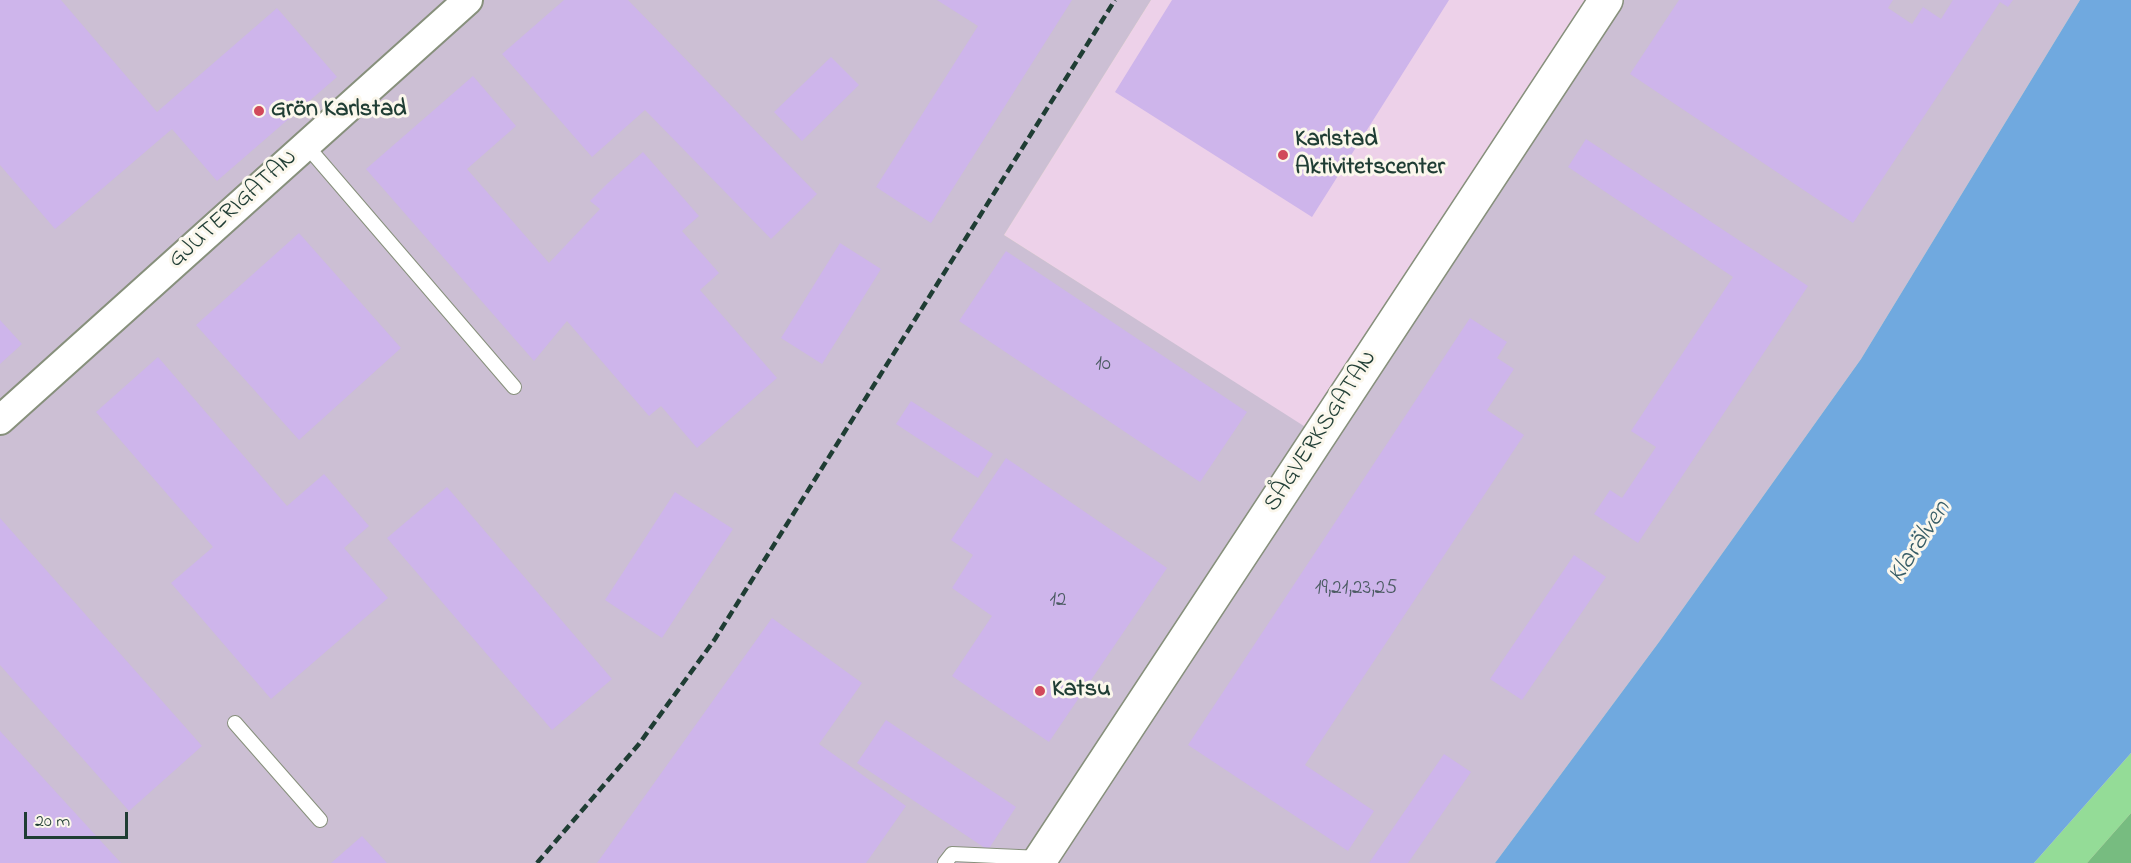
<!DOCTYPE html>
<meta charset="utf-8">
<style>
body{margin:0}
#map{position:relative;width:2131px;height:863px;overflow:hidden;background:#efe2c3;font-family:"Indie Flower",sans-serif}
canvas{display:block}
.scale{position:absolute;left:24px;top:812px;width:104px;height:27px;box-sizing:border-box;border:3px solid #1f3d34;border-top:0;padding-left:8px;font-size:18px;line-height:21px;white-space:nowrap;color:#1f3d34;-webkit-text-stroke:4px #fbf7ec;paint-order:stroke}
</style>
<div id="map">
<canvas width="2131" height="863"></canvas>
<div class="scale">20 m</div>
</div>
<script>
const ctx = document.querySelector('canvas').getContext('2d');
ctx.lineJoin = 'round';
function fillPath(path, color) {
  ctx.fillStyle = color;
  ctx.fill(path, 'evenodd');
}
function shape(rows) {
  const path = new Path2D();
  for (const r of rows) {
    path.moveTo(r[0], r[1]);
    for (let i = 2; i < r.length; i += 2) path.lineTo(r[i], r[i + 1]);
  }
  return path;
}
function trace(path, color, width, dash) {
  ctx.strokeStyle = color;
  ctx.lineWidth = width;
  ctx.lineCap = dash ? 'butt' : 'round';
  ctx.setLineDash(dash || []);
  ctx.stroke(path);
}
function drawText(font, color, halo, rows, align = 'center') {
  ctx.font = font + ' "Indie Flower",sans-serif';
  ctx.lineWidth = 6;
  ctx.setLineDash([]);
  ctx.textBaseline = 'middle';
  ctx.strokeStyle = halo;
  ctx.fillStyle = color;
  for (const [text, x, y, turn = 0] of rows) {
    ctx.save();
    ctx.translate(x, y);
    ctx.rotate((+turn || 0) * Math.PI / 180);
    ctx.textAlign = isNaN(turn) ? turn : align;
    if (halo) ctx.strokeText(text, 0, 0);
    ctx.fillText(text, 0, 0);
    ctx.restore();
  }
}
fillPath(shape([
 [1151,0,1622,0,1329,443,1004,235]
]), '#edd1e9');
fillPath(shape([
 [0,0,1151,0,1004,235,1329,442,1622,0,2080,0,1861,359,1659,642,1495,863,0,863]
]), '#ccbfd4');
fillPath(shape([
 [2131,753,2131,813,2087,863,2034,863]
]), '#94dc97');
fillPath(shape([
 [2131,813,2131,863,2087,863]
]), '#77bc80');
fillPath(shape([
 [2080,0,2131,0,2131,753,2034,863,1495,863,1659,642,1861,359]
]), '#70a9df');
fillPath(shape([
 [0,0,61,0,157,112,277,8,337,77,217,181,172,129,55,229,0,165],
 [564,0,628,0,817,194,771,239,645,110,592,157,502,54],
 [937,0,1072,0,931,223,876,187,978,26],
 [1172,0,1449,0,1312,217,1115,92],
 [1679,0,1893,0,1888,8,1912,24,1923,7,1941,19,1953,0,2013,0,2008,7,2000,2,1853,223,1630,74],
 [831,57,859,85,802,141,774,112],
 [473,76,516,126,467,169,549,263,600,209,590,201,608,183,643,152,699,216,682,231,719,273,700,290,777,378,697,448,661,406,649,416,567,321,534,361,366,169],
 [1586,139,1808,286,1638,543,1594,514,1610,490,1622,498,1656,447,1631,431,1733,277,1568,167],
 [299,233,401,348,299,440,196,325],
 [840,243,881,269,822,364,781,338],
 [1006,251,1247,412,1200,482,959,321],
 [1470,318,1507,342,1497,358,1514,369,1487,410,1524,435,1305,765,1374,811,1348,851,1188,745],
 [0,320,22,344,0,364],
 [158,357,287,506,324,474,369,526,344,548,388,598,271,699,171,583,213,547,96,412],
 [911,401,993,454,978,478,896,424],
 [1006,458,1167,568,1049,742,952,676,992,616,952,588,973,555,951,540],
 [447,487,612,679,552,730,387,538],
 [675,492,733,529,662,638,605,600],
 [0,518,202,746,129,811,0,665],
 [1574,555,1606,577,1522,700,1490,679],
 [772,618,862,683,819,744,906,806,866,863,597,863],
 [886,720,1016,807,988,850,857,763],
 [0,731,121,863,0,863],
 [1444,754,1471,772,1408,863,1369,863],
 [362,836,387,863,331,863]
]), '#ceb5eb');
const service = shape([
 [306,145,514,387],
 [235,723,320,820],
 [945,863,952,854,1041,858]
]);
const minor = shape([
 [0,420,468,0]
]);
const tertiary = shape([
 [1038,863,1606,0]
]);
trace(service, '#87907c', 16);
trace(minor, '#87907c', 32);
trace(tertiary, '#87907c', 36);
trace(service, '#fff', 14);
trace(minor, '#fff', 28);
trace(tertiary, '#fff', 33);
trace(shape([
 [537,863,639,744,715,639,1115,0]
]), '#1f3d34', 4.5, [9, 4.5]);
for (const [x, y, r, color] of [
 [259,111,6,"#d1495b"],
 [1283,155,6,"#d1495b"],
 [1040,691,6,"#d1495b"]
]) {
  const dot = new Path2D();
  dot.arc(x, y, r, 0, 2 * Math.PI);
  ctx.fillStyle = color;
  ctx.fill(dot);
  trace(dot, '#fbf7ec', 2);
}
drawText('21px', '#4b5b62', null, [
 ["10",1103,366],
 ["19,21,23,25",1356,590],
 ["12",1058,602]
]);
drawText('bold 24px', '#1f3d34', '#fbf7ec', [
 ["Grön Karlstad",271,111],
 ["Karlstad",1295,141],
 ["Aktivitetscenter",1295,169],
 ["Katsu",1052,691]
], 'left');
drawText('24px', '#1f3d34', '#fbf7ec', [
 ["GJUTERIGATAN",234,210,-42],
 ["SÅGVERKSGATAN",1322,432,-57]
]);
drawText('italic 26px', '#375d67', '#fbf7ec', [
 ["Klarälven",1921,543,-57]
]);
</script>
